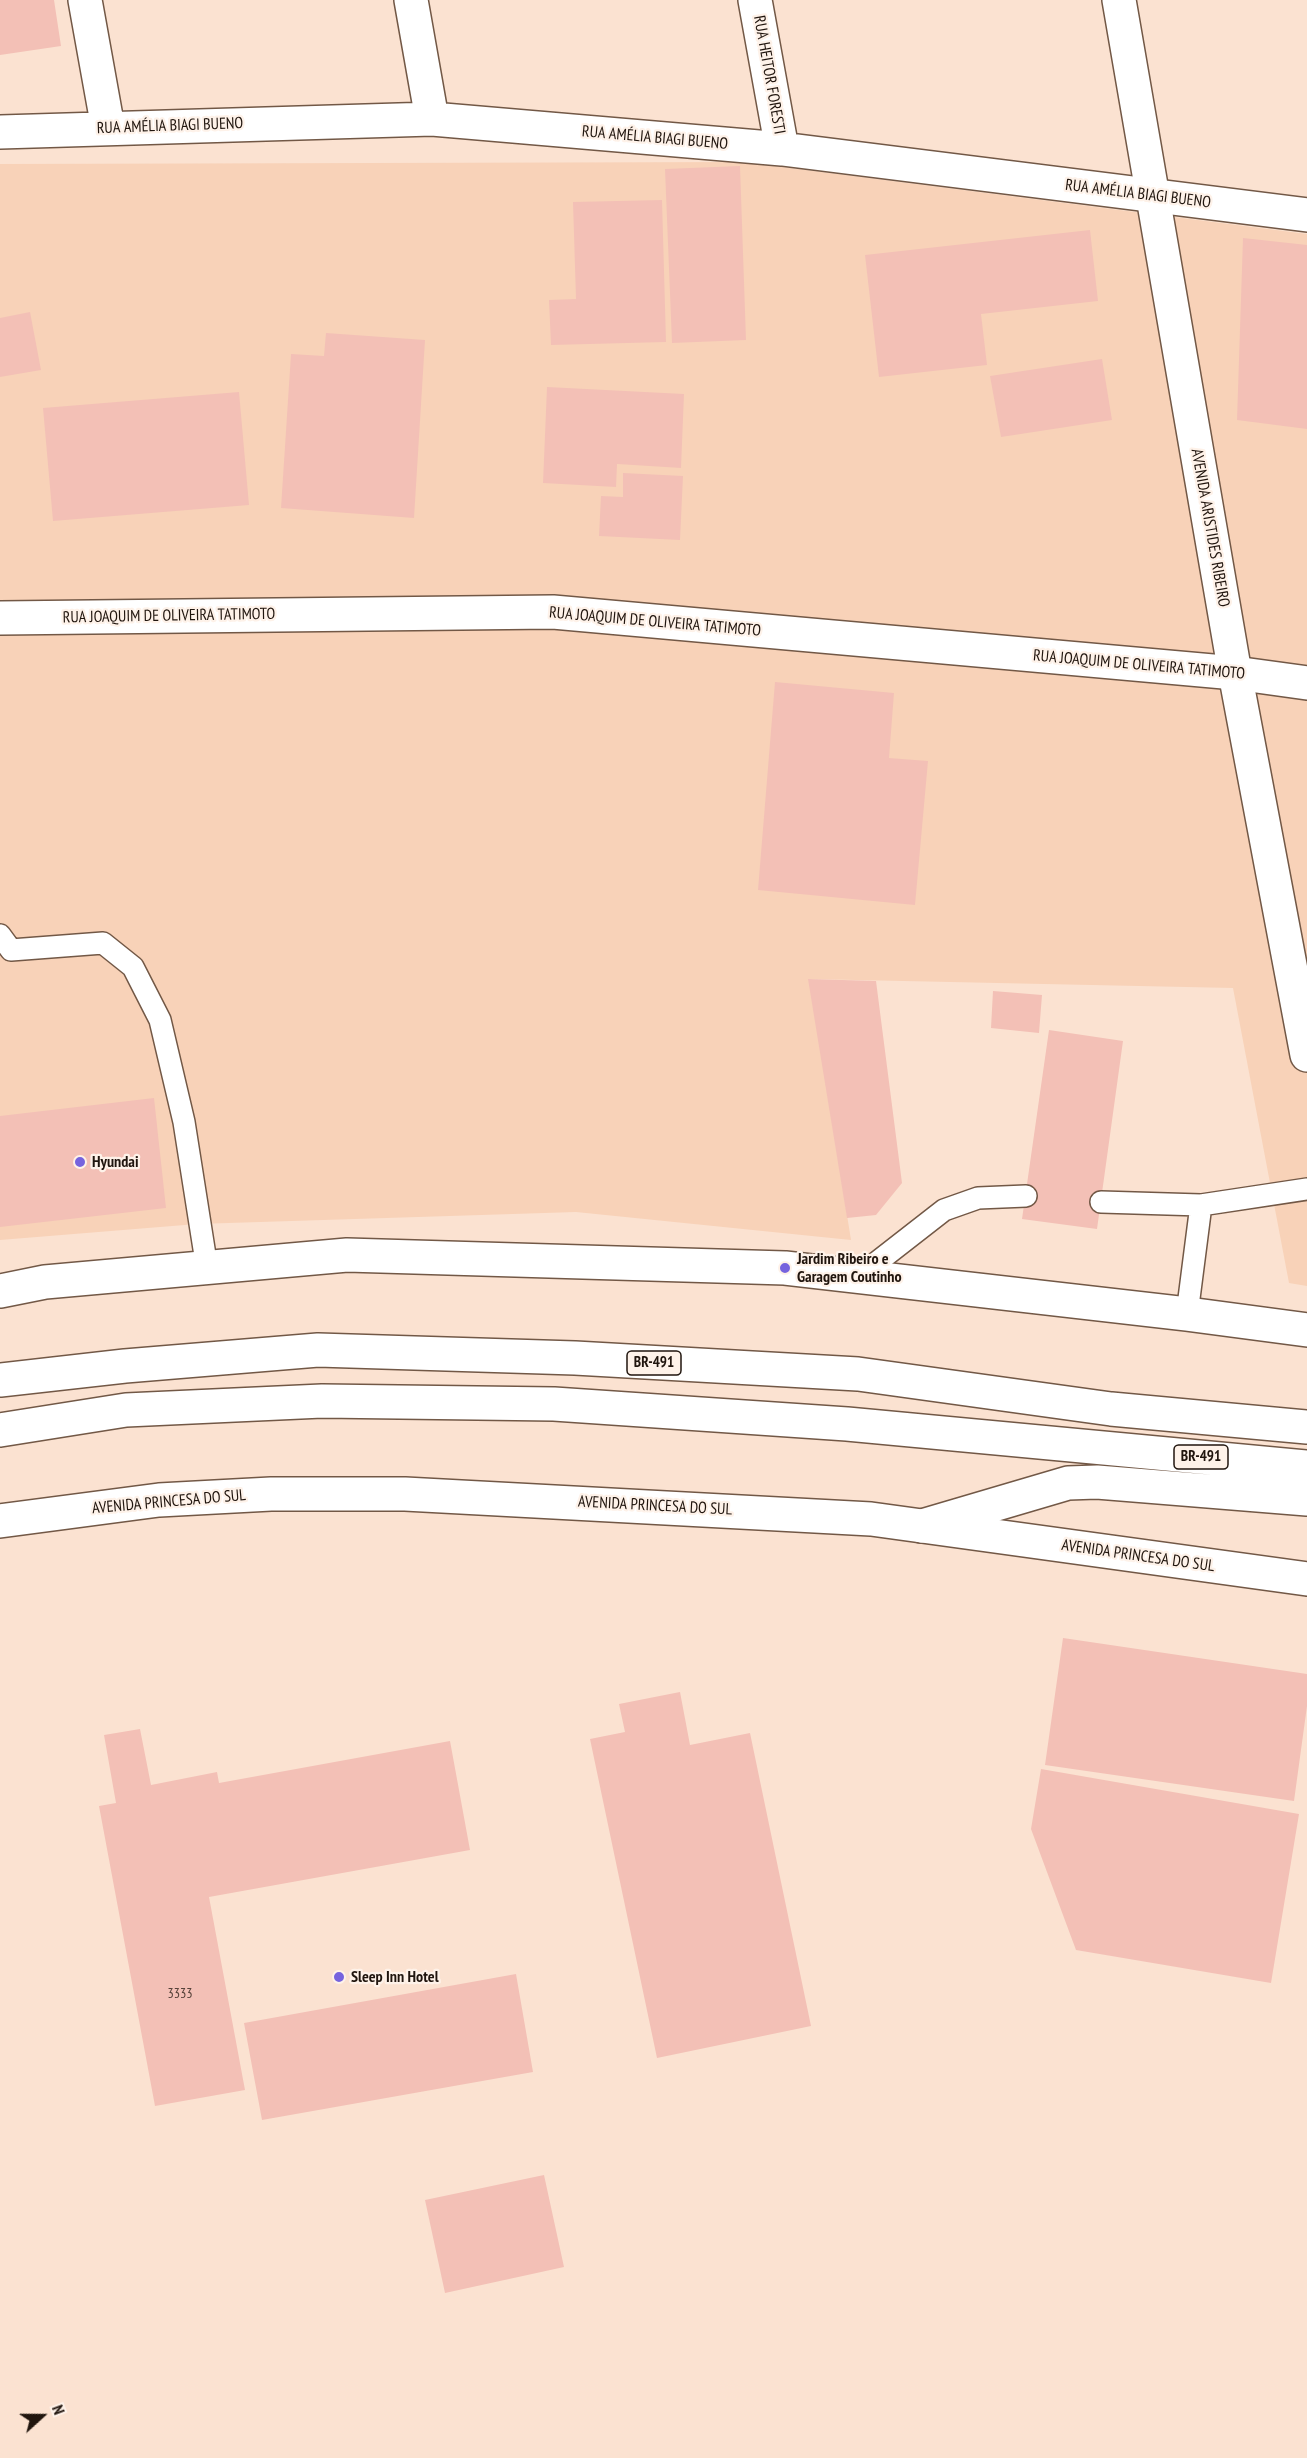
<!DOCTYPE html>
<meta charset="utf-8">
<style>
body{margin:0}
#map{position:relative;width:1307px;height:2458px;overflow:hidden;background:#fbe2d1;font-family:"PT Sans Narrow",sans-serif}
canvas{display:block}
.north{position:absolute;left:12px;top:2386px;width:60px;height:60px;-webkit-text-stroke:4px #fef2e9;paint-order:stroke;rotate:69deg;font-size:16px;font-weight:700;line-height:24px;text-align:center;color:#20150e}
.north::after{content:'';display:block;margin:auto;width:21px;height:27px;background:#20150e;clip-path:polygon(50% 0,100% 100%,50% 72%,0 100%)}
</style>
<div id="map">
<canvas width="1307" height="2458"></canvas>
<div class="north">N</div>
</div>
<script>
const ctx = document.querySelector('canvas').getContext('2d');
ctx.lineJoin = 'round';
function fillPath(path, color) {
  ctx.fillStyle = color;
  ctx.fill(path, 'evenodd');
}
function shape(rows) {
  const path = new Path2D();
  for (const r of rows) {
    path.moveTo(r[0], r[1]);
    for (let i = 2; i < r.length; i += 2) path.lineTo(r[i], r[i + 1]);
  }
  return path;
}
function trace(path, color, width, dash) {
  ctx.strokeStyle = color;
  ctx.lineWidth = width;
  ctx.lineCap = dash ? 'butt' : 'round';
  ctx.setLineDash(dash || []);
  ctx.stroke(path);
}
function drawText(font, color, halo, rows, align = 'center') {
  ctx.font = font + ' "PT Sans Narrow",sans-serif';
  ctx.lineWidth = 4.5;
  ctx.setLineDash([]);
  ctx.textBaseline = 'middle';
  ctx.strokeStyle = halo;
  ctx.fillStyle = color;
  for (const [text, x, y, turn = 0] of rows) {
    ctx.save();
    ctx.translate(x, y);
    ctx.rotate((+turn || 0) * Math.PI / 180);
    ctx.textAlign = isNaN(turn) ? turn : align;
    if (halo) ctx.strokeText(text, 0, 0);
    ctx.fillText(text, 0, 0);
    ctx.restore();
  }
}
fillPath(shape([
 [743,162,1307,234,1307,1286,1289,1283,1233,988,809,979,851,1240,576,1212,197,1224,0,1240,0,164]
]), '#f8d2b8');
fillPath(shape([
 [0,0,54,0,61,46,0,55],
 [740,166,746,340,672,343,665,169],
 [662,200,666,342,551,345,549,300,576,299,573,202],
 [1090,230,1098,301,981,314,987,365,879,377,865,255],
 [1243,238,1307,245,1307,429,1237,420],
 [30,312,41,370,0,377,0,318],
 [326,333,425,340,414,518,281,508,291,354,324,356],
 [1102,359,1112,420,1001,437,990,376],
 [547,387,684,394,681,468,617,464,616,487,543,483],
 [239,392,249,505,53,521,43,408],
 [623,473,683,476,680,540,599,536,601,496,623,497],
 [775,682,894,693,889,758,928,761,915,905,758,890],
 [808,979,876,981,902,1183,876,1215,847,1218],
 [993,991,1042,995,1039,1033,991,1028],
 [1049,1030,1123,1041,1097,1229,1022,1219],
 [154,1098,166,1208,0,1227,0,1116],
 [1063,1638,1307,1674,1307,1706,1294,1801,1045,1765],
 [680,1692,690,1745,750,1733,811,2026,657,2058,590,1739,625,1732,619,1704],
 [140,1729,151,1785,217,1772,219,1783,450,1741,470,1850,209,1897,245,2090,155,2106,99,1806,116,1803,104,1735],
 [1041,1769,1299,1814,1271,1983,1076,1950,1031,1829],
 [516,1974,533,2072,262,2120,244,2023],
 [544,2175,564,2267,445,2293,425,2200]
]), '#f3c0b6');
const lane = shape([
 [0,935,11,950,103,943,133,967,160,1020,184,1122,207,1268],
 [1101,1202,1201,1205,1307,1189],
 [858,1277,944,1210,978,1198,1026,1196],
 [1187,1314,1201,1205]
]);
const street = shape([
 [85,0,108,128],
 [411,0,432,119],
 [755,0,782,149],
 [0,132,432,119,782,149,1307,215],
 [0,618,553,612,1235,673,1307,683]
]);
const secondary = shape([
 [1119,0,1235,673,1307,1055],
 [0,1291,45,1282,347,1255,785,1268,1187,1314,1307,1330],
 [0,1521,159,1500,271,1494,405,1494,871,1519,1307,1579]
]);
const highway = shape([
 [0,1380,125,1366,318,1350,575,1358,858,1374,1111,1409,1307,1427],
 [0,1430,126,1410,322,1401,554,1404,847,1424,1307,1467],
 [922,1526,1068,1483,1097,1482,1307,1499]
]);
trace(lane, '#725846', 24);
trace(street, '#725846', 36);
trace(secondary, '#725846', 36);
trace(highway, '#725846', 36);
trace(lane, '#fff', 21);
trace(street, '#fff', 33);
trace(secondary, '#fff', 33);
trace(highway, '#fff', 33);
for (const [x, y, r, color] of [
 [80,1162,6,"#7663de"],
 [785,1268,6,"#7663de"],
 [339,1977,6,"#7663de"]
]) {
  const dot = new Path2D();
  dot.arc(x, y, r, 0, 2 * Math.PI);
  ctx.fillStyle = color;
  ctx.fill(dot);
  trace(dot, '#fef2e9', 2);
}
drawText('14px', '#554038', null, [
 ["3333",180,1994]
]);
for (const [x, y, w] of [
 [654,1363,54],
 [1201,1457,54]
]) {
  const box = new Path2D();
  box.roundRect(x - w / 2, y - 12, w, 24, 4.5);
  ctx.fillStyle = '#fef2e9';
  ctx.fill(box);
  trace(box, '#20150e', 1.5);
}
drawText('bold 15px', '#20150e', null, [
 ["BR-491",654,1363],
 ["BR-491",1201,1457]
]);
drawText('16px', '#20150e', '#fef2e9', [
 ["RUA HEITOR FORESTI",769,75,80],
 ["RUA AMÉLIA BIAGI BUENO",170,126,-2],
 ["RUA AMÉLIA BIAGI BUENO",655,138,5],
 ["RUA AMÉLIA BIAGI BUENO",1138,194,7],
 ["AVENIDA ARISTIDES RIBEIRO",1210,528,80],
 ["RUA JOAQUIM DE OLIVEIRA TATIMOTO",169,616,-1],
 ["RUA JOAQUIM DE OLIVEIRA TATIMOTO",655,622,5],
 ["RUA JOAQUIM DE OLIVEIRA TATIMOTO",1139,665,5],
 ["AVENIDA PRINCESA DO SUL",169,1502,-5],
 ["AVENIDA PRINCESA DO SUL",655,1506,3],
 ["AVENIDA PRINCESA DO SUL",1138,1556,8]
]);
drawText('bold 16px', '#20150e', '#fef2e9', [
 ["Hyundai",92,1162],
 ["Jardim Ribeiro e",797,1259],
 ["Garagem Coutinho",797,1277],
 ["Sleep Inn Hotel",351,1977]
], 'left');
</script>
